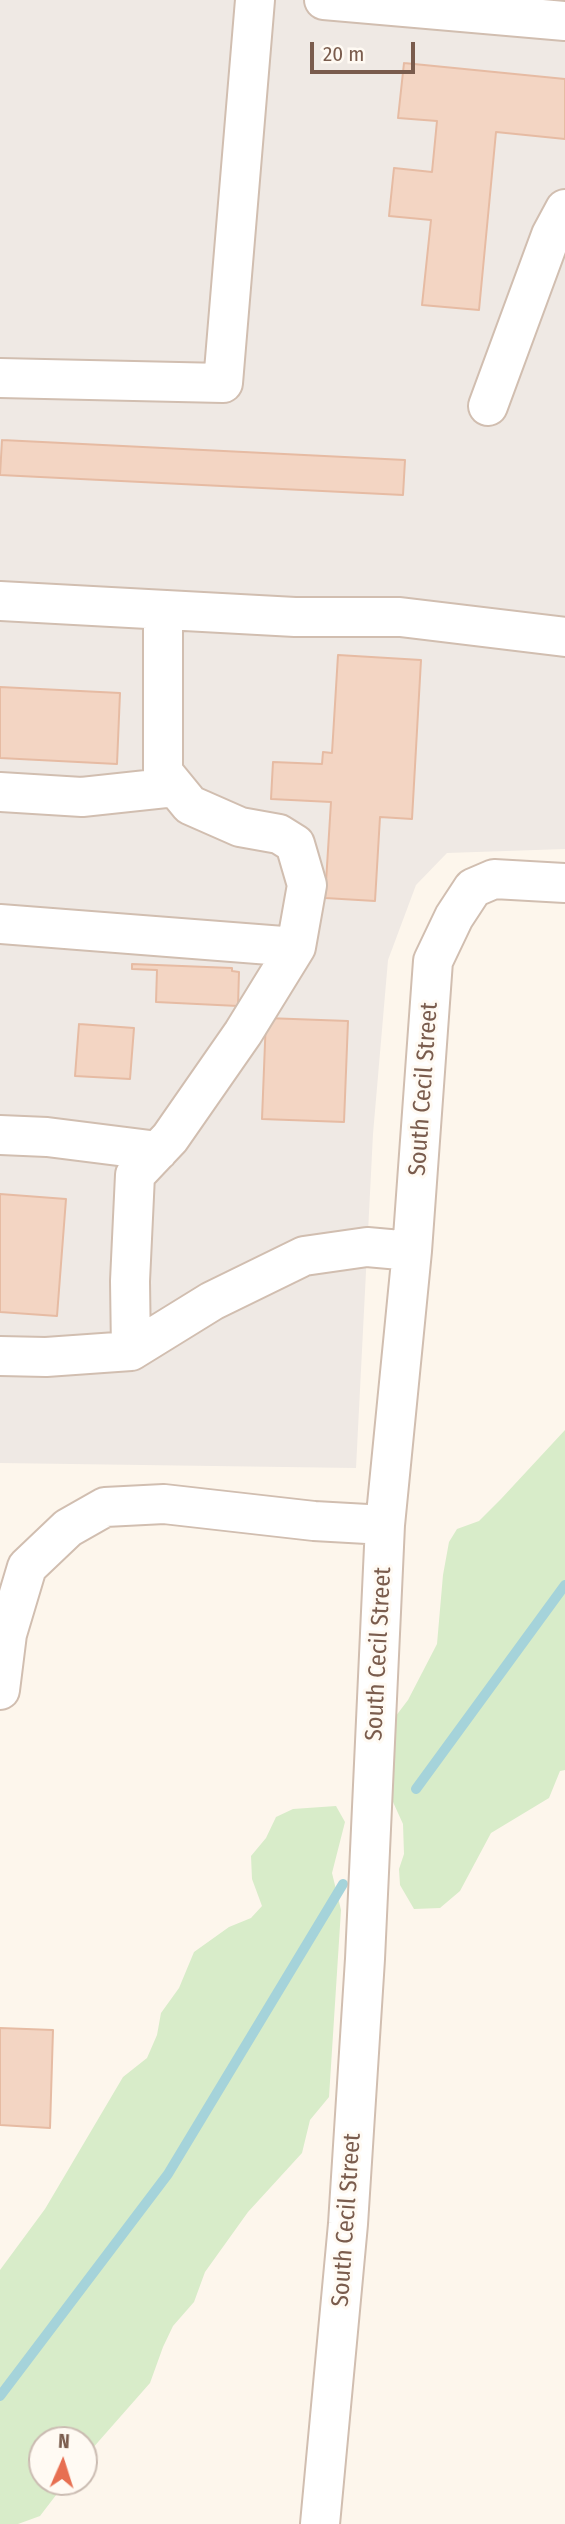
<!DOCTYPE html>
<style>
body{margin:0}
#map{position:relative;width:565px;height:2524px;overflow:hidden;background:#fdf6ec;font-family:"Fira Sans Condensed",sans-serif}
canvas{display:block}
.north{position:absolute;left:28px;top:2426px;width:70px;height:70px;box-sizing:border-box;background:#fffaf3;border:2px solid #cabbb1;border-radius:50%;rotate:3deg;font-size:19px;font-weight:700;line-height:28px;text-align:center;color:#7a5c4d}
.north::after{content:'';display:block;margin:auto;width:24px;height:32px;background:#e76f51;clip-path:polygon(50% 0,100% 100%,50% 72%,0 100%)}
.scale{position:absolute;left:310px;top:42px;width:105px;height:32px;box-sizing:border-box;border:4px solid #7a5c4d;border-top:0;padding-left:9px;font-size:21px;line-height:24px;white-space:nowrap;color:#7a5c4d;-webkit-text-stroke:5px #fffaf3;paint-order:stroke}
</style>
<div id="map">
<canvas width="565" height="2524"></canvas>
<div class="north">N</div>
<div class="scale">20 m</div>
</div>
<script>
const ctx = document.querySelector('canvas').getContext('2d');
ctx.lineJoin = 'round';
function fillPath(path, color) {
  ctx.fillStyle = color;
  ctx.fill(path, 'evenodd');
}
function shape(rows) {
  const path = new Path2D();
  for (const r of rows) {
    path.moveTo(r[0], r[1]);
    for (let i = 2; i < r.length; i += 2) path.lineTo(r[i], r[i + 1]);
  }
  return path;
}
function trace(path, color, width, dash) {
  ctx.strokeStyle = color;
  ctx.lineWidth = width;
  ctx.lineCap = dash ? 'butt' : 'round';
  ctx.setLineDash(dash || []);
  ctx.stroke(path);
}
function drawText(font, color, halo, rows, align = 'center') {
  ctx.font = font + ' "Fira Sans Condensed",sans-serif';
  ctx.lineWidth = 6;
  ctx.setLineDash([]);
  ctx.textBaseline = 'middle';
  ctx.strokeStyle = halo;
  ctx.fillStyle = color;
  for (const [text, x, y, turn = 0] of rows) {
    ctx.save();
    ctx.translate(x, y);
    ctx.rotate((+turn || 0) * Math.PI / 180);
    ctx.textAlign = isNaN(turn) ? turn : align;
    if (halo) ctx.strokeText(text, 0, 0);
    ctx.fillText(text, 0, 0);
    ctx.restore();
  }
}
fillPath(shape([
 [0,0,565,0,565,849,447,853,416,885,388,960,373,1134,356,1468,0,1463]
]), '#efe9e4');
fillPath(shape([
 [565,1430,565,1770,560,1771,549,1798,491,1833,460,1891,440,1908,414,1909,400,1885,399,1869,404,1854,403,1824,393,1802,392,1721,408,1700,437,1644,443,1575,449,1542,457,1529,479,1521,501,1499],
 [336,1806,345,1822,332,1873,341,1910,329,2097,310,2120,302,2153,248,2212,205,2272,194,2302,173,2326,163,2347,150,2383,84,2458,84,2440,42,2440,42,2482,66,2482,40,2516,18,2524,0,2524,0,2270,45,2209,123,2077,147,2058,157,2035,161,2013,179,1988,194,1952,229,1927,251,1918,262,1906,252,1879,251,1856,266,1838,276,1817,293,1809]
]), '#d8ecc9');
trace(shape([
 [416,1789,565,1585],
 [0,2396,168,2174,343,1884]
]), '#a5d3da', 10);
const building = shape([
 [404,63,565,79,565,139,496,132,479,310,422,305,431,220,389,216,394,168,432,172,437,121,398,118,404,63],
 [2,440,405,460,403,495,0,475,2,440],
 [338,655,421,660,412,819,380,817,375,901,325,898,331,802,271,799,273,762,322,764,323,752,332,753,338,655],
 [0,687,120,693,117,764,0,758,0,687],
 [132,964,232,968,232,971,239,972,238,1006,156,1002,157,970,132,969,132,964],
 [266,1018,348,1021,344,1122,262,1119,266,1018],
 [79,1024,134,1028,130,1079,75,1076,79,1024],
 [0,1194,66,1199,57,1316,0,1312,0,1194],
 [0,2028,53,2030,50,2128,0,2125,0,2028]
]);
fillPath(building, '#f3d5c3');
trace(building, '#e6bba3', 2);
const minor = shape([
 [324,0,565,21],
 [0,378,223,383,255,0],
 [488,406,551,235,565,209],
 [0,601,295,617,400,617,565,637],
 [0,792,82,797,175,787],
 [0,924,296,947],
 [0,1135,47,1137,158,1151],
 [131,1351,130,1281,135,1175,170,1138,243,1033,296,947,307,885,295,844,279,834,240,827,190,805,163,772,163,610],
 [0,1356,46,1357,131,1351,212,1301,304,1256,367,1247,412,1251],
 [0,1690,7,1634,27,1567,68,1528,105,1507,164,1504,314,1521,385,1525],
 [320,2524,348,2224,365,1959,385,1525,412,1251,433,961,454,917,473,888,494,879,565,883]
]);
trace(minor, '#d1beb0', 42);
trace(minor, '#fff', 38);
drawText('24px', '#7a5c4d', '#fffaf3', [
 ["South Cecil Street",424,1089,-86],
 ["South Cecil Street",379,1654,-87],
 ["South Cecil Street",347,2220,-86]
]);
</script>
